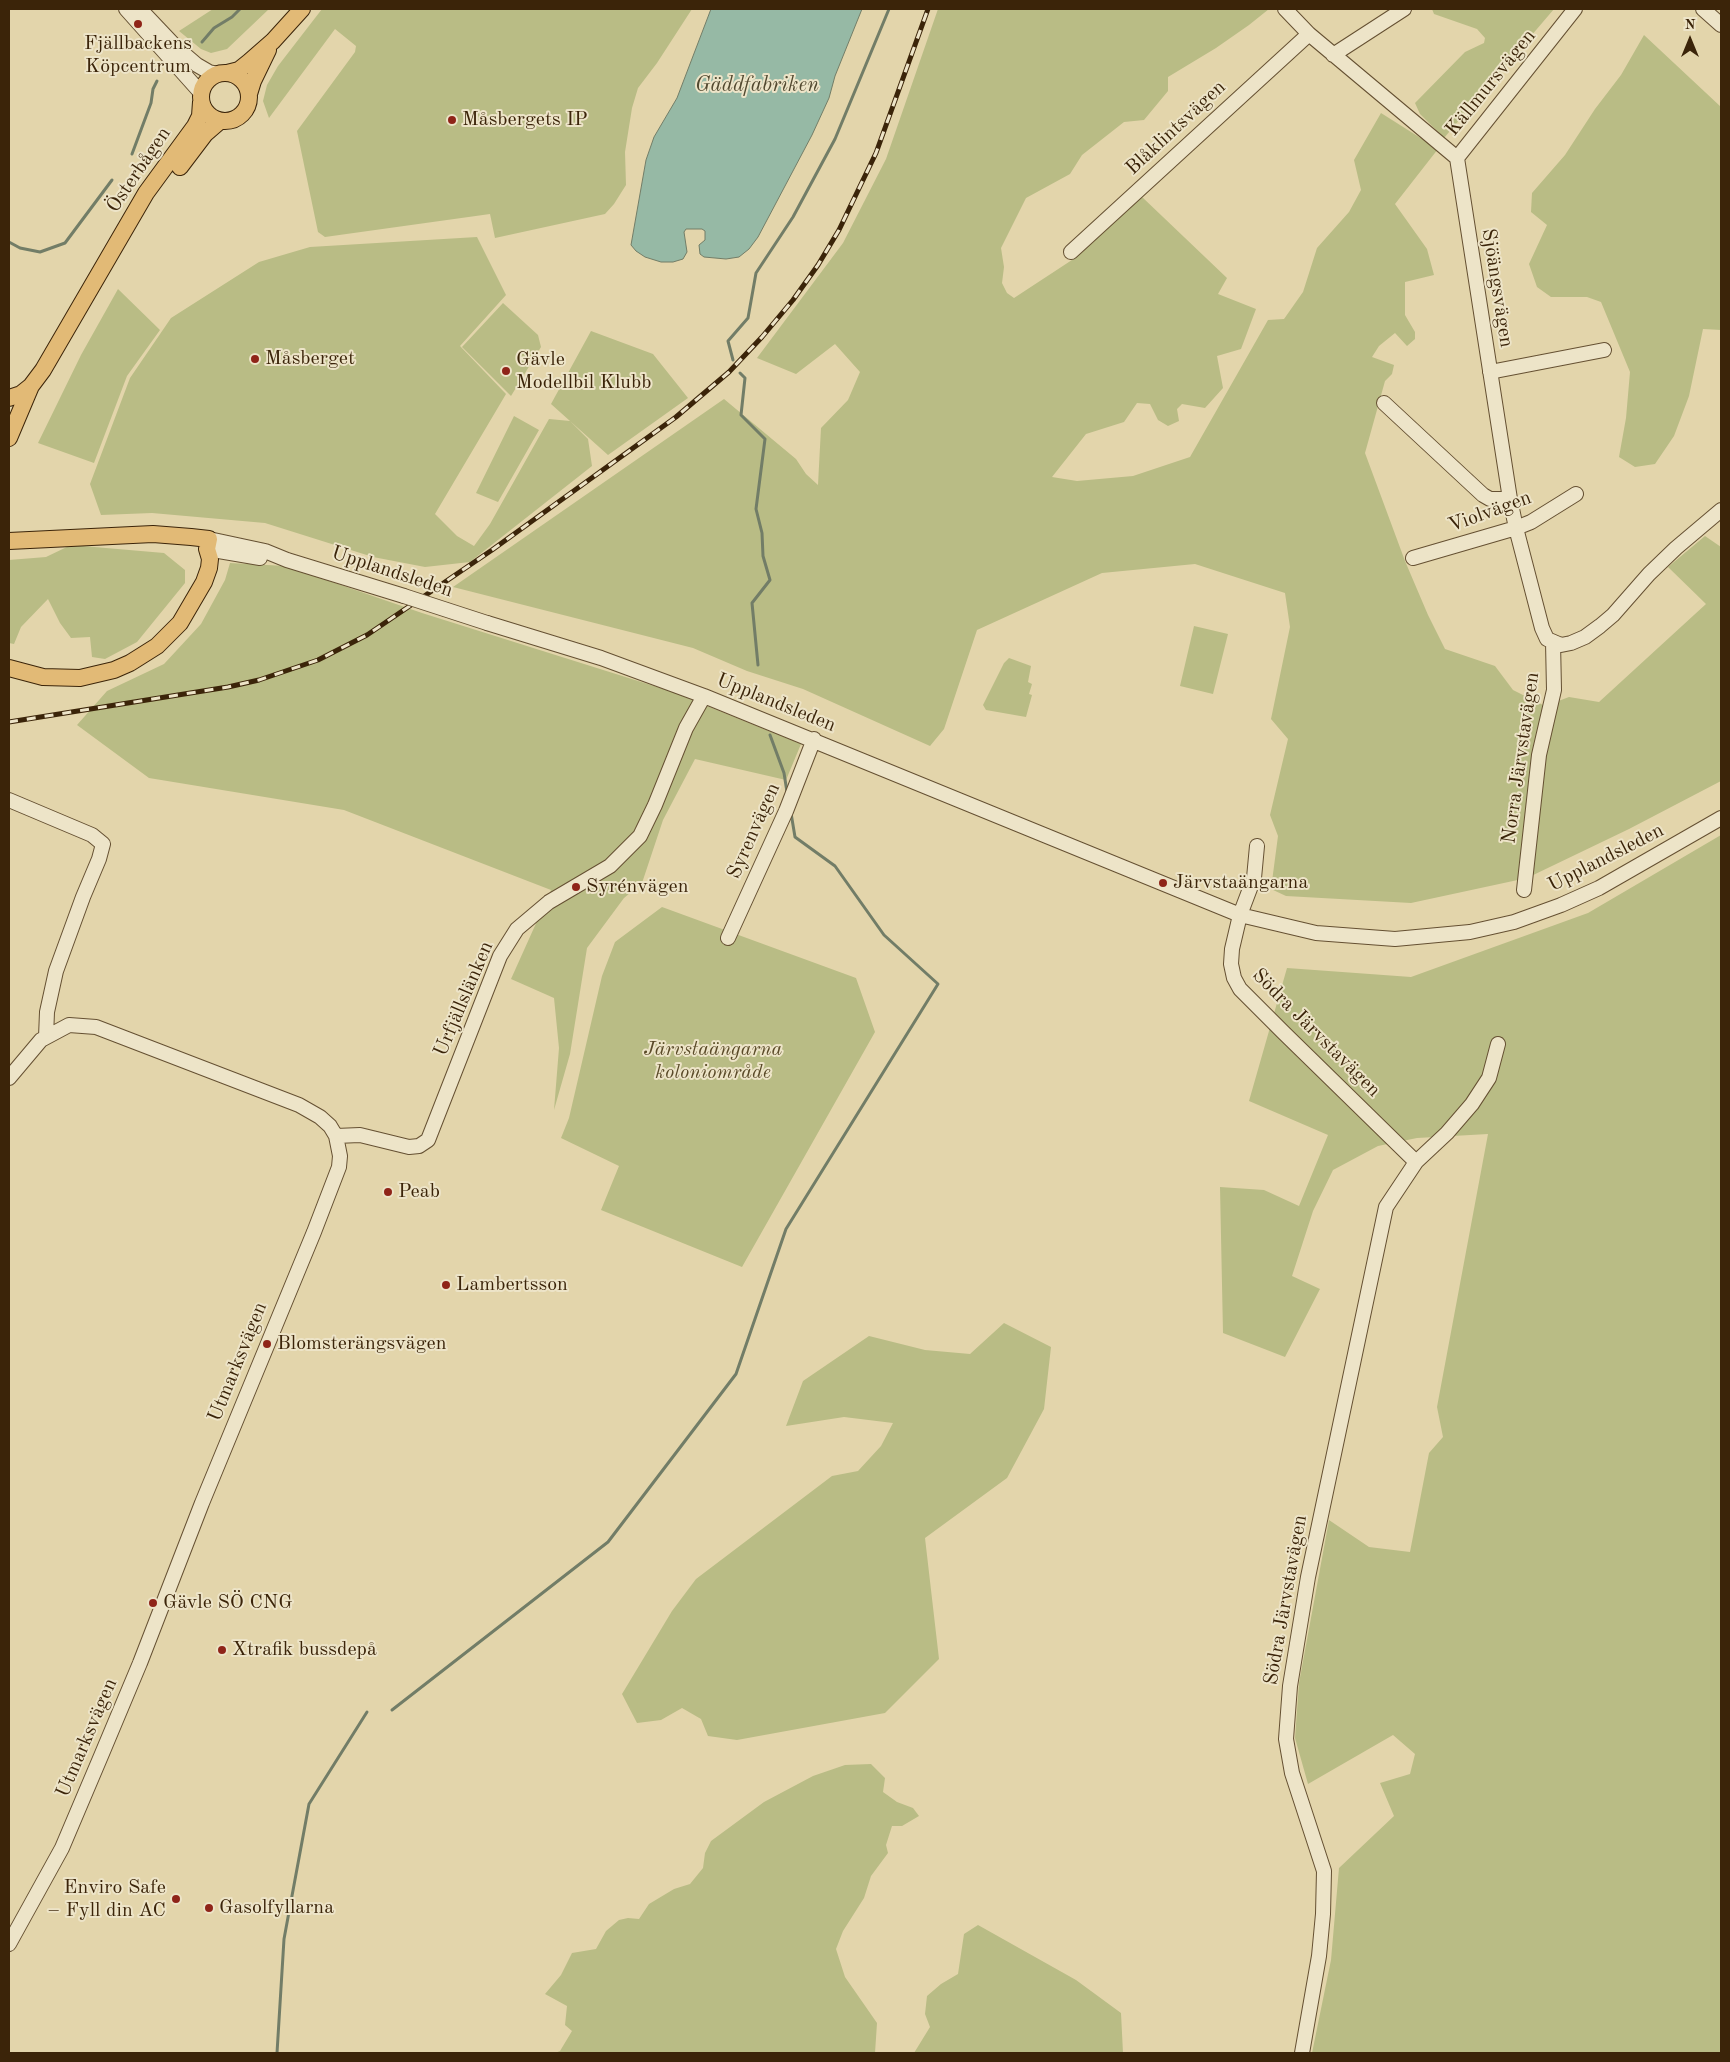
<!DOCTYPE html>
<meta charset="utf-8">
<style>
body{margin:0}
#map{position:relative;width:1730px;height:2062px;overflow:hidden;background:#e3d5ab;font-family:"Old Standard TT",serif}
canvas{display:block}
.frame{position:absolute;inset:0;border:10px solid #3b2409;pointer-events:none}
.north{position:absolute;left:1665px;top:15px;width:50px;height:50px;-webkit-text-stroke:4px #ede4c8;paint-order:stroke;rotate:0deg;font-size:14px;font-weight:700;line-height:20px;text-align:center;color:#3b2409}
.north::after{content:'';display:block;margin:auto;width:18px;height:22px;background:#3b2409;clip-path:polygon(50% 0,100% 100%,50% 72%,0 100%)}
</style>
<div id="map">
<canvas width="1730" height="2062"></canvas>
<div class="frame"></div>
<div class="north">N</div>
</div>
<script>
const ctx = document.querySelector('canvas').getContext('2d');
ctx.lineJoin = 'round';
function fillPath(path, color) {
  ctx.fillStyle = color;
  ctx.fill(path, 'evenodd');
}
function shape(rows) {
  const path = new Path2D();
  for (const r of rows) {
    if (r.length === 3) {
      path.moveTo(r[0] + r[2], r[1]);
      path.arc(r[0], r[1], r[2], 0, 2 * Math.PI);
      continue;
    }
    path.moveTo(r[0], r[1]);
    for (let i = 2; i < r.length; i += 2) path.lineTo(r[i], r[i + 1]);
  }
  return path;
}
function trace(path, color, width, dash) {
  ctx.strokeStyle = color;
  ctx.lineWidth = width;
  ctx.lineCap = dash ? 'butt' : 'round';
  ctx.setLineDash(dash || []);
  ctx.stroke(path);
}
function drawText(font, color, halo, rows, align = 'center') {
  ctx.font = font + ' "Old Standard TT",serif';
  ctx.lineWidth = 4;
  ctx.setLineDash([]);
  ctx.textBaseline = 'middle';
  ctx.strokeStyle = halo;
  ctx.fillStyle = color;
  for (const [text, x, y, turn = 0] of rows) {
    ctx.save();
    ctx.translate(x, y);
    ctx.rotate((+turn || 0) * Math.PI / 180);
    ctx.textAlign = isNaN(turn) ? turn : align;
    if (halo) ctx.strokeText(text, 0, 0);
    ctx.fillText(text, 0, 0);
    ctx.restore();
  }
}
fillPath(shape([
 [213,9,269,9,227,49,211,53,201,49,179,31],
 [322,9,692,9,657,63,638,88,632,108,625,152,626,185,614,204,605,214,495,238,490,214,325,237,318,232,297,131,355,52,356,46,335,29,269,118,263,101,267,85,278,66],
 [938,9,1269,9,1249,25,1216,48,1168,77,1168,91,1144,120,1124,122,1082,155,1070,174,1026,198,1001,248,1004,267,1002,283,1007,293,1014,298,1075,258,1141,196,1227,278,1218,294,1256,309,1241,349,1217,356,1223,388,1205,408,1182,404,1177,409,1179,421,1168,426,1158,420,1150,404,1137,403,1124,422,1086,434,1052,477,1077,481,1133,476,1190,457,1268,320,1284,319,1303,292,1317,248,1349,212,1361,190,1354,160,1381,113,1438,149,1395,204,1427,249,1434,275,1405,282,1405,315,1415,332,1415,339,1407,346,1395,333,1379,346,1372,357,1394,365,1392,374,1385,381,1365,453,1405,561,1428,615,1445,649,1495,666,1513,690,1545,706,1569,697,1599,702,1706,604,1668,567,1705,536,1721,547,1721,781,1629,829,1527,878,1411,903,1286,896,1271,889,1278,836,1270,815,1288,739,1271,719,1290,627,1285,593,1195,564,1102,573,977,630,944,729,930,746,803,689,747,671,693,648,453,587,724,399,796,459,806,474,818,485,821,428,848,400,860,372,835,344,796,374,757,358,843,243,886,159],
 [1432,9,1554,9,1444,138,1420,114,1415,103,1465,52,1484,43,1485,38,1477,29,1434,14],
 [1644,35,1721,107,1721,330,1703,329,1689,396,1674,436,1655,464,1635,467,1619,457,1626,418,1630,372,1601,302,1587,297,1551,297,1537,287,1529,264,1547,225,1531,212,1532,193,1565,155,1595,109,1621,75],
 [477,237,506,295,460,346,506,394,435,514,457,536,474,546,490,524,549,419,570,421,588,439,592,466,470,562,425,567,373,557,265,523,152,513,101,515,90,484,130,378,171,318,259,262,310,247],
 [118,289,160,330,127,376,94,463,38,443,81,355],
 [503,303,538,335,541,347,511,396,462,347],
 [591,331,653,354,688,398,608,455,551,404],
 [514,416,539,430,498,502,476,493],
 [71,545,164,553,185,570,185,583,137,642,105,659,92,657,90,637,71,638,60,623,48,599,21,627,14,644,9,643,9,560,46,557],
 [230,563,286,566,422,613,670,691,801,744,786,780,695,759,663,820,642,883,624,898,587,948,570,1054,554,1110,559,1048,554,998,511,979,551,890,344,810,149,778,77,725,107,691,164,664,201,624,225,580],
 [1194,626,1228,634,1213,694,1180,686],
 [1009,658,1031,666,1028,682,1032,684,1029,694,1032,695,1026,717,986,710,983,705,1004,663],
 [1721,835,1721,2053,1312,2053,1331,1960,1339,1868,1394,1816,1380,1783,1410,1774,1415,1754,1393,1735,1308,1784,1295,1738,1299,1683,1329,1520,1369,1547,1410,1552,1429,1453,1443,1437,1437,1407,1488,1134,1417,1138,1378,1146,1333,1170,1313,1211,1292,1276,1320,1289,1285,1357,1223,1333,1220,1187,1264,1190,1299,1206,1328,1135,1249,1101,1287,968,1411,977,1588,913],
 [662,907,856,978,875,1032,742,1267,601,1210,619,1166,561,1138,569,1118,602,976,615,942],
 [1004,1323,1051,1347,1044,1409,1007,1478,925,1538,939,1659,885,1713,737,1740,708,1736,701,1719,682,1708,661,1720,637,1723,622,1694,672,1611,696,1579,832,1476,858,1471,881,1446,893,1423,844,1417,786,1426,803,1381,869,1336,925,1350,970,1354],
 [871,1764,885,1778,883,1792,897,1802,913,1808,919,1816,902,1826,892,1826,886,1845,888,1853,871,1876,864,1898,843,1931,836,1949,845,1977,877,2023,875,2053,555,2053,560,2051,572,2031,565,2025,567,2006,545,1994,561,1975,572,1953,596,1949,606,1931,619,1920,628,1918,639,1919,649,1904,674,1889,690,1884,703,1868,705,1853,711,1841,764,1802,813,1776,845,1765],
 [978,1925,1076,1980,1121,2013,1123,2053,914,2053,930,2027,925,2014,927,1996,941,1984,958,1974,964,1934]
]), '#b9bc85');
const water = shape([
 [711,9,862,9,835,76,829,98,812,135,758,237,749,249,739,257,726,259,704,257,700,254,699,245,705,240,705,231,702,229,686,229,684,232,687,252,683,259,673,262,661,262,645,257,636,251,631,245,646,160,654,137,677,98,711,9]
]);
fillPath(water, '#96b9a5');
trace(water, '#727d67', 1);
trace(shape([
 [202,42,214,28,232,17,240,9],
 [132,154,151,103,153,89,157,81],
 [9,242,20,248,40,252,65,243,112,180],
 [733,360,728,341,748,318,756,273,793,217,835,139,889,9],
 [740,373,745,378,741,415,765,439,756,509,762,533,763,556,770,580,752,603,758,665],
 [770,735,784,773,787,792],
 [392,1710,608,1542,736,1374,786,1229,938,984,884,935,835,866,795,837,791,813],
 [277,2053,284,1939,309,1804,367,1712]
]), '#727d67', 3);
const minor = shape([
 [126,9,201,93],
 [140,9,176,47,197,65,209,72,218,74],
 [1285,9,1309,34,1457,158,1510,499,1516,528,1542,628,1547,639,1561,645,1571,643,1585,637,1600,626,1613,615,1649,574,1676,548,1721,510],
 [1703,9,1721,25],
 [1333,55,1404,9],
 [1457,158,1575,9],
 [1071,252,1309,34],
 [1490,372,1604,350],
 [1384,403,1483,495,1490,499,1510,499],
 [209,539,265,551,287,560,404,596],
 [207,549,260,558],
 [1413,558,1516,528,1531,522,1576,494],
 [487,623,601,658,704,696,1240,915,1316,933,1395,939,1470,932,1514,922,1561,905,1599,888,1721,818],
 [9,800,92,835,103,844,99,859,83,897,56,971,47,1012,46,1037],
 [1257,846,1254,878,1240,915,1232,949,1231,964,1234,978,1240,989,1283,1032,1416,1162],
 [1524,890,1539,755,1554,690,1553,642],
 [728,938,786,811,814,739],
 [9,1078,41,1040,69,1025,96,1027,299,1105,320,1117,330,1126,336,1136,340,1156,339,1167,314,1232,202,1503,140,1663,101,1756,62,1848,9,1944],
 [336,1136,360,1135,409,1147,419,1146,428,1140,500,956,517,929,549,902,610,866,640,836,655,805,686,728,704,696],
 [1302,2053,1319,1956,1323,1914,1324,1871,1292,1773,1286,1739,1290,1686,1308,1577,1386,1207,1416,1162,1447,1133,1472,1104,1489,1078,1498,1044]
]);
const major = shape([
 [227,73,239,70,249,62,273,41,302,9],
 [225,97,24],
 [249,94,253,81,268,50],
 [180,167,205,134,220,121],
 [9,398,21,394,31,386],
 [9,438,31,386,43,370,146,193,195,126,200,116,201,102],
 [9,541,153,534,191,537,209,539,207,549,210,559,209,568,204,582,180,623,157,646,130,663,114,670,80,678,43,677,9,668]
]);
trace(minor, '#655032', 16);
trace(major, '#3b2409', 18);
trace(minor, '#ede4c8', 14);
trace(major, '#e2ba76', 16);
const rail = shape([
 [9,722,228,687,259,680,318,660,367,635,492,550,676,417,729,372,762,337,793,300,818,265,839,230,876,153,928,9]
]);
trace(rail, '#3b2409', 5);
trace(rail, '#ede4c8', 3, [9]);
const minorBridge = shape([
 [404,596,487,623]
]);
trace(minorBridge, '#655032', 16, []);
trace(minorBridge, '#ede4c8', 14);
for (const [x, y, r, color] of [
 [138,24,5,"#8f2418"],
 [452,120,5,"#8f2418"],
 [255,359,5,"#8f2418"],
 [506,371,5,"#8f2418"],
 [1163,883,5,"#8f2418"],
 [576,887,5,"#8f2418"],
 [388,1192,5,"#8f2418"],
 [446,1285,5,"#8f2418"],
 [267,1344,5,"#8f2418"],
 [153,1603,5,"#8f2418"],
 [222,1650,5,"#8f2418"],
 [176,1899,5,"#8f2418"],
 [209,1908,5,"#8f2418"]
]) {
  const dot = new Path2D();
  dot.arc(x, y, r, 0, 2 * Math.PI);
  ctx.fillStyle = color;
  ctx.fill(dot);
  trace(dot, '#ede4c8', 2);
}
drawText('20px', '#3b2409', '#ede4c8', [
 ["Fjällbackens",138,44,"center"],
 ["Köpcentrum",138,67,"center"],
 ["Måsbergets IP",462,120],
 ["Måsberget",265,359],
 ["Gävle",516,360],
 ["Modellbil Klubb",516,383],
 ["Järvstaängarna",1173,883],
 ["Syrénvägen",586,887],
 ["Peab",398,1192],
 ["Lambertsson",456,1285],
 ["Blomsterängsvägen",277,1344],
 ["Gävle SÖ CNG",163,1603],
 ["Xtrafik bussdepå",232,1650],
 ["Enviro Safe",166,1888,"right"],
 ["– Fyll din AC",166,1911,"right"],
 ["Gasolfyllarna",219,1908]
], 'left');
drawText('20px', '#3b2409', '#ede4c8', [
 ["Källmursvägen",1491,83,-51],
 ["Blåklintsvägen",1176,128,-43],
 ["Österbågen",139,170,-56],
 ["Sjöängsvägen",1497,288,81],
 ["Violvägen",1490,512,-20],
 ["Upplandsleden",392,572,18],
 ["Upplandsleden",776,703,22],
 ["Norra Järvstavägen",1521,758,-82],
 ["Syrenvägen",754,831,-66],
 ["Upplandsleden",1606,858,-27],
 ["Urfjällslänken",464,999,-67],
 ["Södra Järvstavägen",1316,1033,45],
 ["Utmarksvägen",238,1362,-68],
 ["Södra Järvstavägen",1286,1600,-80],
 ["Utmarksvägen",87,1738,-67]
]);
drawText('italic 20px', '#5a4a28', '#ede4c8', [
 ["Järvstaängarna",713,1050],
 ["koloniområde",713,1073]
]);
drawText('italic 21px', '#524930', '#ede4c8', [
 ["Gäddfabriken",757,85]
]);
</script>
